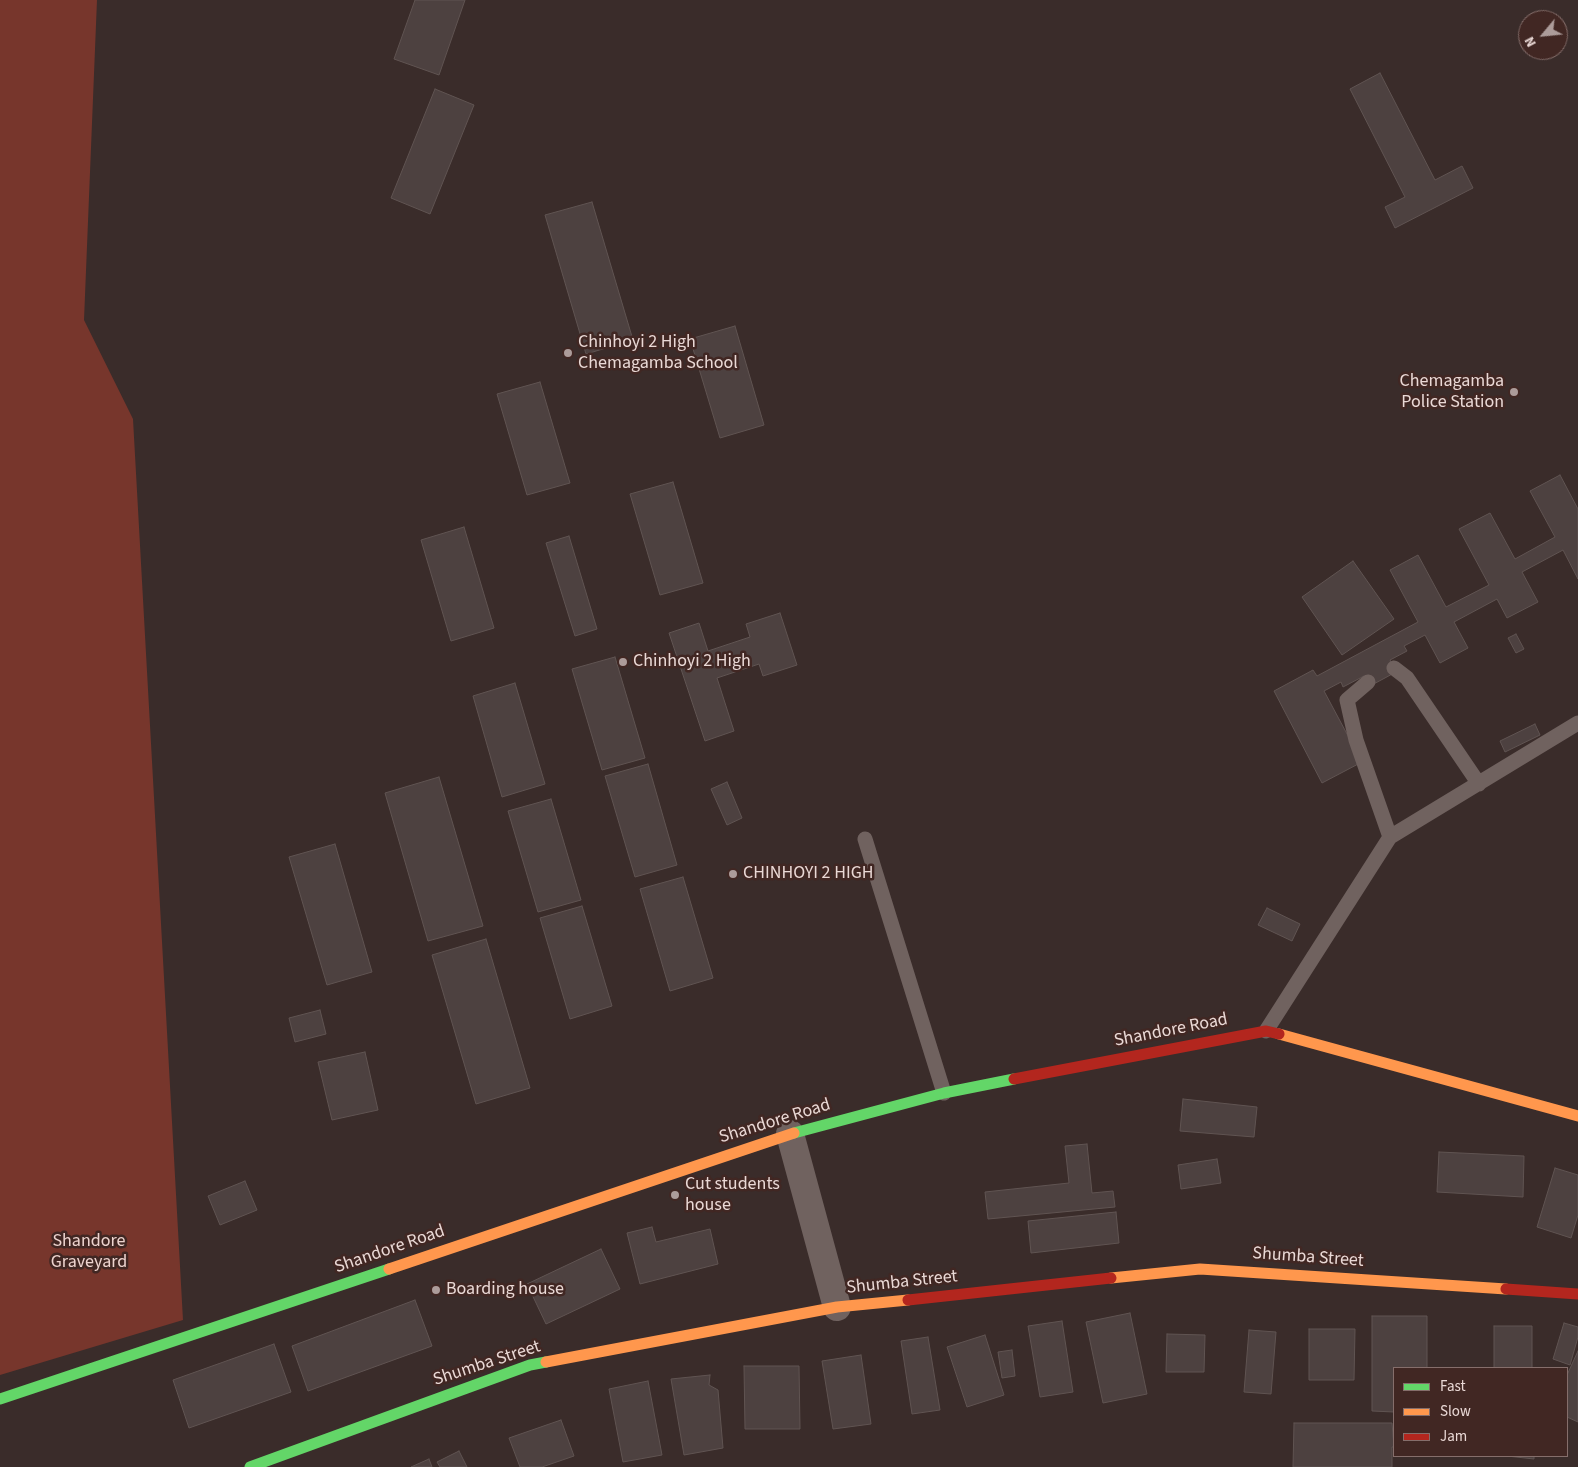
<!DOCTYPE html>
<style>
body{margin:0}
#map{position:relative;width:1578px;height:1467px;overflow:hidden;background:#3a2c2a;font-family:"Source Sans 3",sans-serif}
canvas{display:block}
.legend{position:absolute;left:1393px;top:1367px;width:175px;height:90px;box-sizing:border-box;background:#412723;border:1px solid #856e6b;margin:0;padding:6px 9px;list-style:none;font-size:15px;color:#ead9d6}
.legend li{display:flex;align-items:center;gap:10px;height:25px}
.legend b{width:25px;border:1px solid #856e6b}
.north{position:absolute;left:1518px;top:10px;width:50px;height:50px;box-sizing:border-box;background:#412723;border:1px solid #856e6b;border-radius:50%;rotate:242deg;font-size:14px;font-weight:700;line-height:20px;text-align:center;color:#ead9d6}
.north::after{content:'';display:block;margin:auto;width:18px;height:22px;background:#ac9c9a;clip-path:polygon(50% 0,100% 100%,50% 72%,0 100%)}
</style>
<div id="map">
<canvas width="1578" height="1467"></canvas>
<ul class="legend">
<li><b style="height:6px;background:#63d668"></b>Fast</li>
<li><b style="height:6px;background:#ff974d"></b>Slow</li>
<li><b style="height:6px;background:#b3261e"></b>Jam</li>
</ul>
<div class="north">N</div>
</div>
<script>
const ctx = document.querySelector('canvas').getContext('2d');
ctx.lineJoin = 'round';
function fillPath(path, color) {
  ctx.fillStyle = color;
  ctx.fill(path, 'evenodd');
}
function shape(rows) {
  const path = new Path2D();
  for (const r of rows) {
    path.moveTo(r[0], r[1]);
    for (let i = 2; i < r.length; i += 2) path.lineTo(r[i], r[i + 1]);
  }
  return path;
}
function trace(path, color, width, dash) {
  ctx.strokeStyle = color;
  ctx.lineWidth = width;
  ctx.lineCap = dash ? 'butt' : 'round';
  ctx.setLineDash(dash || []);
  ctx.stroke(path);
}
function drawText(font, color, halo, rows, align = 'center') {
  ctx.font = font + ' "Source Sans 3",sans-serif';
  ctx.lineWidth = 5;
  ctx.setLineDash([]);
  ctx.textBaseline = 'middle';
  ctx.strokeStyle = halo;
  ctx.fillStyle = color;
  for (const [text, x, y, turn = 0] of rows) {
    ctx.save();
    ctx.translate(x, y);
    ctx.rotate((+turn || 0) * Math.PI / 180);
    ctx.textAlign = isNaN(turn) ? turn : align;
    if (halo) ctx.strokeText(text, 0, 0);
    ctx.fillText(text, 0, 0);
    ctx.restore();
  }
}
fillPath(shape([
 [0,0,97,0,84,320,133,419,183,1320,0,1375]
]), '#77362c');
const building = shape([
 [415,0,465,0,439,75,394,59,415,0],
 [1380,73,1435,180,1462,166,1473,188,1395,228,1385,207,1405,197,1350,89,1380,73],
 [435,89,474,105,430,214,391,198,435,89],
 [592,202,633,340,586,354,545,215,592,202],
 [735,326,764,425,720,438,690,339,735,326],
 [540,382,570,483,527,495,497,394,540,382],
 [1560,475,1578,509,1578,579,1563,550,1522,572,1538,602,1507,618,1497,599,1454,622,1468,648,1440,663,1425,635,1404,646,1407,651,1390,660,1396,672,1370,686,1364,676,1343,687,1341,682,1324,691,1362,762,1322,783,1274,691,1313,670,1317,676,1418,622,1390,570,1418,555,1446,607,1489,585,1459,529,1490,513,1515,559,1555,537,1530,491,1560,475],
 [673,482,703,583,660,595,630,494,673,482],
 [464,527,494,628,451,641,421,540,464,527],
 [569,536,597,629,575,636,546,543,569,536],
 [1353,561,1394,619,1342,655,1302,597,1353,561],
 [780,613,797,665,763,676,759,664,717,678,734,731,705,741,669,633,699,623,708,651,750,637,746,624,780,613],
 [1516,634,1524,649,1516,653,1508,638,1516,634],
 [615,657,645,758,602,770,572,669,615,657],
 [515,683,545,784,502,797,473,696,515,683],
 [1535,724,1540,735,1505,752,1500,741,1535,724],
 [648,764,677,865,635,877,605,776,648,764],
 [439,777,483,926,428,941,385,793,439,777],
 [727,782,742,818,727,825,711,789,727,782],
 [551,799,581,900,538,912,508,811,551,799],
 [335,844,372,972,327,985,289,857,335,844],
 [683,877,713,978,670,991,640,889,683,877],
 [582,906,612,1006,570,1019,540,918,582,906],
 [1267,908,1300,924,1292,941,1258,925,1267,908],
 [486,939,530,1088,476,1104,432,955,486,939],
 [320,1010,326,1034,295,1042,289,1018,320,1010],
 [365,1052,378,1110,332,1120,318,1062,365,1052],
 [1183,1099,1257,1107,1254,1137,1180,1131,1183,1099],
 [1087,1144,1092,1193,1113,1191,1115,1207,988,1219,985,1192,1069,1183,1065,1146,1087,1144],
 [1439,1152,1524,1156,1523,1197,1437,1192,1439,1152],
 [1217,1159,1221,1183,1181,1189,1178,1165,1217,1159],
 [1555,1168,1578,1175,1578,1215,1571,1238,1537,1227,1555,1168],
 [245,1181,257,1210,220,1225,208,1196,245,1181],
 [1116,1212,1119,1243,1031,1253,1028,1221,1116,1212],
 [652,1227,656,1242,710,1229,718,1264,640,1284,627,1233,652,1227],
 [601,1249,620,1289,546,1324,527,1284,601,1249],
 [415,1300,432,1346,308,1391,292,1346,415,1300],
 [1130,1313,1147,1394,1103,1403,1086,1322,1130,1313],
 [1372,1316,1427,1316,1427,1368,1394,1368,1394,1412,1372,1411,1372,1316],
 [1062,1321,1073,1392,1040,1397,1028,1326,1062,1321],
 [1564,1323,1578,1327,1578,1337,1570,1365,1553,1359,1564,1323],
 [1494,1326,1532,1326,1532,1368,1494,1368,1494,1326],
 [1309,1329,1355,1329,1354,1380,1309,1380,1309,1329],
 [1249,1330,1276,1332,1271,1394,1244,1392,1249,1330],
 [1167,1334,1205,1335,1204,1372,1166,1372,1167,1334],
 [985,1335,1004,1395,967,1407,947,1347,985,1335],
 [928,1337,940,1410,912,1414,901,1341,928,1337],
 [274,1344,291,1392,189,1428,173,1380,274,1344],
 [1012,1350,1015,1376,1002,1378,998,1352,1012,1350],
 [1578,1351,1578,1422,1567,1417,1567,1375,1578,1351],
 [861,1355,871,1424,833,1429,822,1361,861,1355],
 [744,1366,799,1366,800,1429,745,1429,744,1366],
 [710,1375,709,1385,718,1390,723,1448,684,1455,671,1379,710,1375],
 [648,1381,662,1455,623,1462,609,1389,648,1381],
 [561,1420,574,1456,542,1467,520,1467,509,1438,561,1420],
 [1294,1423,1392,1423,1394,1447,1392,1447,1392,1467,1293,1467,1294,1423],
 [459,1451,467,1467,440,1467,437,1462,459,1451],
 [1507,1456,1534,1456,1534,1459,1507,1456],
 [429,1459,432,1467,411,1467,429,1459]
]);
fillPath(building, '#4d4140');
trace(building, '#605452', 1);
trace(shape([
 [1394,668,1407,678,1479,784],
 [1368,682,1347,700,1356,740,1390,837],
 [865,839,944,1093],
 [1266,1031,1390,837,1578,723]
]), '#70625f', 15);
trace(shape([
 [790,1134,837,1307]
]), '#70625f', 28);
trace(shape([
 [794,1133,944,1093,1014,1079],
 [0,1399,389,1269],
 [250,1467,530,1365,546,1362]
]), '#63d668', 11);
trace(shape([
 [1279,1034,1578,1116],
 [389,1269,794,1133],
 [1111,1278,1200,1269,1506,1289],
 [546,1362,837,1307,908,1300]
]), '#ff974d', 11);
trace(shape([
 [1014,1079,1266,1031,1279,1034],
 [1506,1289,1578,1294],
 [908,1300,1111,1278]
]), '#b3261e', 11);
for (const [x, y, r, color] of [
 [568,353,5,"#ac9c9a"],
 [1514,392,5,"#ac9c9a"],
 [623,662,5,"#ac9c9a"],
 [733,874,5,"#ac9c9a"],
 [675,1195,5,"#ac9c9a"],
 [436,1290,5,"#ac9c9a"]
]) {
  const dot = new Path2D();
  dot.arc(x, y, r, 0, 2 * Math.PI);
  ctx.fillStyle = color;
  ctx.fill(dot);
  trace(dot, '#412723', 2);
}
drawText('18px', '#ead9d6', '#412723', [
 ["Chinhoyi 2 High",578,343],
 ["Chemagamba School",578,364],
 ["Chemagamba",1504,382,"right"],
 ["Police Station",1504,403,"right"],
 ["Chinhoyi 2 High",633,662],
 ["CHINHOYI 2 HIGH",743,874],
 ["Cut students",685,1185],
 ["house",685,1206],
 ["Boarding house",446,1290]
], 'left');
drawText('18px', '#ead9d6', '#412723', [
 ["Shandore Road",1171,1031,-11],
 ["Shandore Road",775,1122,-17],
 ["Shandore Road",390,1250,-19],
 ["Shumba Street",1308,1258,4],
 ["Shumba Street",902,1283,-6],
 ["Shumba Street",487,1364,-18]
]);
drawText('18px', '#eed4cf', '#412723', [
 ["Shandore",89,1242],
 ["Graveyard",89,1263]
]);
</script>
